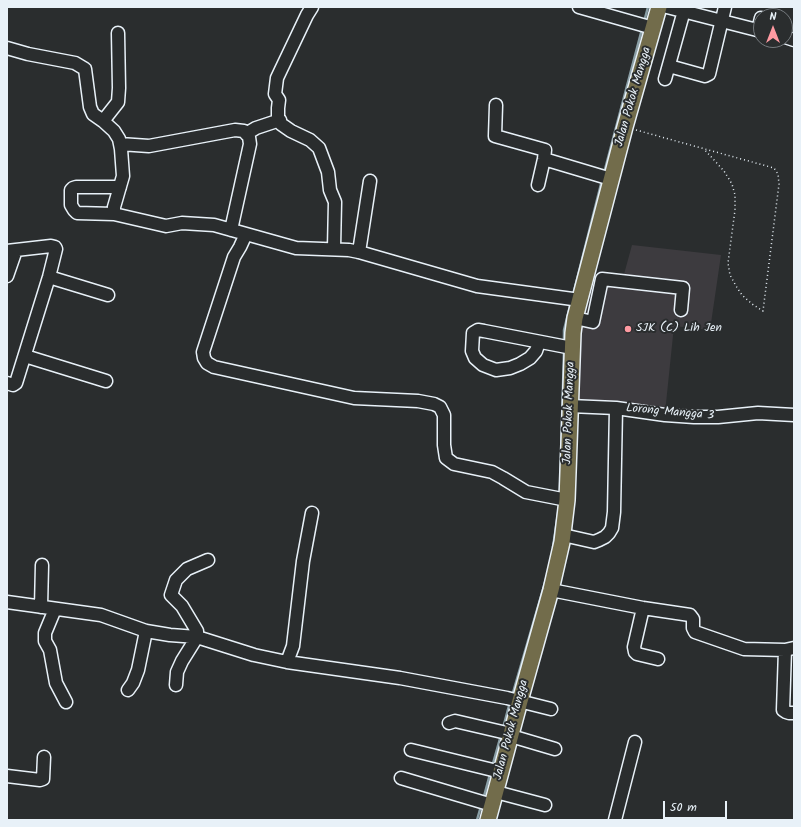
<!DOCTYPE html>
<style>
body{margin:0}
#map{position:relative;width:801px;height:827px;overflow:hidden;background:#2a2d2e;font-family:Kalam,sans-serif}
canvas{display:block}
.frame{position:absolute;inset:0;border:8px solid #e8f1f8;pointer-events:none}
.north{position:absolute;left:753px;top:8px;width:40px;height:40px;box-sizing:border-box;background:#2a2d2e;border:1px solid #767b7f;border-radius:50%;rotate:0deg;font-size:11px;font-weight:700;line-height:16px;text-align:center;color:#e8f1f8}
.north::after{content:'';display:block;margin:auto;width:14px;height:18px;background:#ff9aa2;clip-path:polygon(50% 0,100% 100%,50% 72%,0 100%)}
.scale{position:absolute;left:663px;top:801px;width:64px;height:18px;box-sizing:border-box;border:2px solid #e8f1f8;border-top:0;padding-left:5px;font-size:12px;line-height:14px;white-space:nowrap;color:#e8f1f8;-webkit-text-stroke:3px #2a2d2e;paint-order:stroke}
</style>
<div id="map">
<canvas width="801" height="827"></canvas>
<div class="frame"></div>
<div class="north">N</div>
<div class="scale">50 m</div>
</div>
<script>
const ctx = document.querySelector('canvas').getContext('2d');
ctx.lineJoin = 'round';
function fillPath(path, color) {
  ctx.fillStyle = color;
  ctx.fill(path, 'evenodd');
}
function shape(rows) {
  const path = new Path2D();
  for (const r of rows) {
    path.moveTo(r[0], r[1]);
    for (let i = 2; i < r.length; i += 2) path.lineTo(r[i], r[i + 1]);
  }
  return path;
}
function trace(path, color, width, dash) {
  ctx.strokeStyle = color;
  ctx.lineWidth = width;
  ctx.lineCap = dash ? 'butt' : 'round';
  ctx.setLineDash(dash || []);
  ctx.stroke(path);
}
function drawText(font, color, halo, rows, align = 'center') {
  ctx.font = font + ' Kalam,sans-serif';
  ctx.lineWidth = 4;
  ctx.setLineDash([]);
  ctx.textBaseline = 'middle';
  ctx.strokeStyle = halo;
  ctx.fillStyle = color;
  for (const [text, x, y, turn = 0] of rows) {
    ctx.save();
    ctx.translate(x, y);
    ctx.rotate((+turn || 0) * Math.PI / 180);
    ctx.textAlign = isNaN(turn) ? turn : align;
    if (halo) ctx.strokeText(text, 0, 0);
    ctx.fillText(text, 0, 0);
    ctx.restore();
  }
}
fillPath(shape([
 [632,245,721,255,710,330,674,326,665,413,575,403,582,328,596,274,623,278]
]), '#3d3b3f');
trace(shape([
 [644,22,648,7],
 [604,173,642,29],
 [573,295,602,180],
 [564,342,564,330,571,302],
 [560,490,564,351],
 [553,547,559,507],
 [512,696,548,572],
 [503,728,510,702],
 [492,767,501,735],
 [483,800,490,774],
 [477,820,481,806]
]), '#8a9fa6', 2.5);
const minor = shape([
 [312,7,307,15,277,78,275,94,279,100,278,108,278,118,281,124,291,131,310,140,319,148,328,172,330,190,335,202,334,248],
 [579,7,653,28],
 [667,7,761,31],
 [758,30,761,18],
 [785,37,794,40],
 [7,48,28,54,75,63,85,69,90,107,93,114,103,121,114,131,119,139,121,149,123,176,114,207,114,214,166,226,182,223,214,225,296,248,349,250,359,252,477,286,580,300],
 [669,66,705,76,709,74,725,7],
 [665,79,685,7],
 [496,105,495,136,545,150,544,159,538,185],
 [103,121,118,102,119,88,118,33],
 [246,134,256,128,280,120],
 [120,144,149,146,235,130,244,131,249,137,250,144,231,230],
 [544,159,611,179],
 [114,214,77,213,74,210,71,205,71,190,73,188,76,187,120,187],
 [246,234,240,247,234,257,203,352,204,358,207,363,214,367,354,398,418,401,434,404,440,407,444,415,444,445,446,458,454,464,492,472,503,478,526,492,567,500],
 [7,251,51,246,55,247,56,249,49,277,16,383,13,385,7,383],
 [359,252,370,181],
 [7,276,16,250],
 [49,277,108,295],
 [575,318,593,322,602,279,683,288,681,310],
 [539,342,536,351,530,358,520,364,510,368,496,370,483,365,475,358,472,351,473,333,478,330,484,331,572,348],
 [25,356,106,381],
 [570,406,616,408,665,415,694,417,718,417,758,413,794,415],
 [563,535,594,542,599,540,605,537,609,533,612,528,614,512,616,408],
 [551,590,643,608,690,615,693,619,693,628,695,632,744,649,785,650],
 [7,602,101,615,146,631,170,635,197,637,254,655,287,662,400,678,507,698,551,709],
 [41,607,42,565],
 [643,608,634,647,635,652,637,654,658,659],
 [55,609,45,633,45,641,50,650,56,683,66,702],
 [794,648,785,650,783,710,786,712,789,713,794,713],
 [287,662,293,646,303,561,312,513],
 [176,685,177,672,182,661,197,637,197,631,182,606,171,595,176,580,187,569,208,560],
 [128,690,133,683,138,670,146,631],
 [449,723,455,721,511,734],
 [511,736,555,749],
 [411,750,501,772],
 [7,776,40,780,43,779,44,757],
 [401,778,492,805],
 [496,792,545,805],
 [615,820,635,742]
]);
const major = shape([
 [488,820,520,701,551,590,562,542,567,500,573,333,575,318,625,127,659,7]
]);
trace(minor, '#e8f1f8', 15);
trace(major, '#e8f1f8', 18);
trace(shape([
 [636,130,774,168,778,174,779,184,763,311,752,304,742,295,736,286,730,275,728,263,735,210,735,195,732,184,724,171,704,149]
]), '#e8f1f8', 1.5, [1, 3]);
trace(minor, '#2a2d2e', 12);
trace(major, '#726c4b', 15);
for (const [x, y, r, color] of [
 [628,329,4,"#ff9aa2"]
]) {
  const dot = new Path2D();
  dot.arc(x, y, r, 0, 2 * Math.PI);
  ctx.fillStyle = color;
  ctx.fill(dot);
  trace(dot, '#2a2d2e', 1.5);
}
drawText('12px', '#e8f1f8', '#2a2d2e', [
 ["Jalan Pokok Mangga",634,97,-74],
 ["Jalan Pokok Mangga",570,413,-88],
 ["Lorong Mangga 3",670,413,5],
 ["Jalan Pokok Mangga",512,730,-75]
]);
drawText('12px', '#e8f1f8', '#2a2d2e', [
 ["SJK (C) Lih Jen",636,329]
], 'left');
</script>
